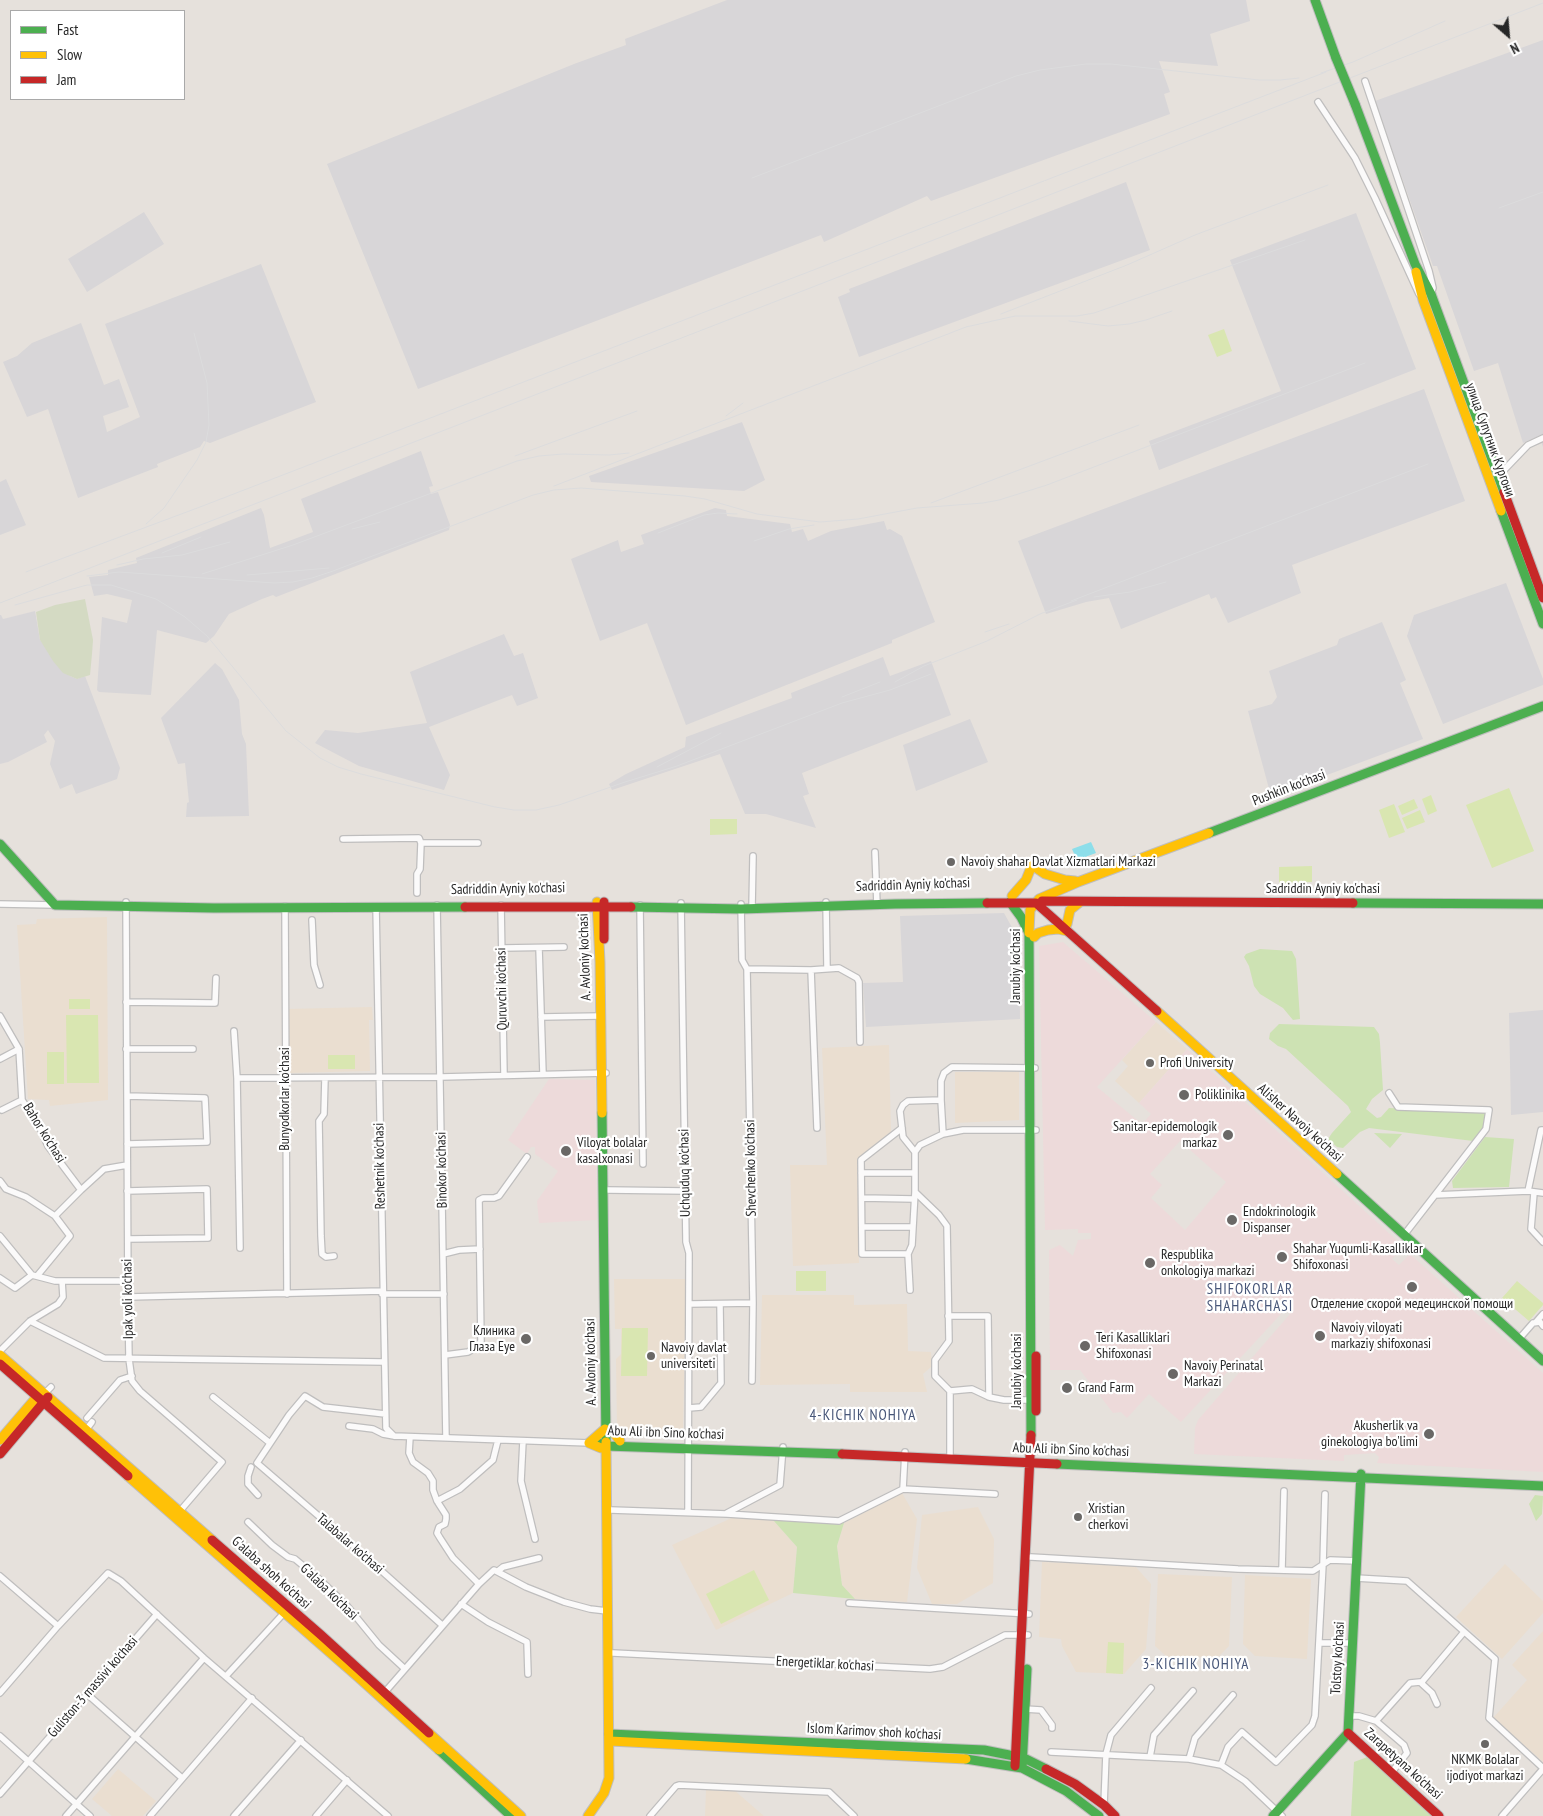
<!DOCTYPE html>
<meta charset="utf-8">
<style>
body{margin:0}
#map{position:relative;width:1543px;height:1816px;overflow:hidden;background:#e6e1dc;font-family:"PT Sans Narrow",sans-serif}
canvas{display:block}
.legend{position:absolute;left:10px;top:10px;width:175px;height:90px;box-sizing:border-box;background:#fff;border:1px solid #a9a9a9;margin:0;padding:6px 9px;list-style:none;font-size:15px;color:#272727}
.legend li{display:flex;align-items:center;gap:10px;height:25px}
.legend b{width:25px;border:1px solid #a9a9a9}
.north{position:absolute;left:1483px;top:10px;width:50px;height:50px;-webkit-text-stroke:4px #fff;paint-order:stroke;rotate:153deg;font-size:14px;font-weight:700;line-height:20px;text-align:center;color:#272727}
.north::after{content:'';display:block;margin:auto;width:18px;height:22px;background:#272727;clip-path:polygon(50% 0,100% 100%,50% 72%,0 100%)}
</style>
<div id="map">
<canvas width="1543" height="1816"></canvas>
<ul class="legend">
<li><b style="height:6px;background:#4caf50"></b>Fast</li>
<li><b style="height:6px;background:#ffc107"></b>Slow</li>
<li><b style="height:6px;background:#c62828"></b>Jam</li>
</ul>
<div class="north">N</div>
</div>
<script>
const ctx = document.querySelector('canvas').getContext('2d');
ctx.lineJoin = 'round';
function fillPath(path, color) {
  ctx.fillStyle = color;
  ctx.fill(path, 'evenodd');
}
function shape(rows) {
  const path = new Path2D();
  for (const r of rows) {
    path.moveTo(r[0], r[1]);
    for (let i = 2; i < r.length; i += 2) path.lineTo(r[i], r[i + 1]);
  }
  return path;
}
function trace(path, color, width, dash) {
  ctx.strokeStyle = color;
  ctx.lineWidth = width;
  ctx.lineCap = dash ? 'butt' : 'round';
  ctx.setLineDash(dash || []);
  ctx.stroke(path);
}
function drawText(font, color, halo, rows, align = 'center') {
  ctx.font = font + ' "PT Sans Narrow",sans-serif';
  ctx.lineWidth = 4.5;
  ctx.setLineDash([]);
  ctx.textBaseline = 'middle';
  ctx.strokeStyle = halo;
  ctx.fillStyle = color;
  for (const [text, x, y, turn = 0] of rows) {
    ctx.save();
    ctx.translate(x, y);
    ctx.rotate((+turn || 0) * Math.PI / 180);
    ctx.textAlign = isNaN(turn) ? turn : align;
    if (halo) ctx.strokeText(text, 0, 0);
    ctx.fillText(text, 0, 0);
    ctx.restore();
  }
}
fillPath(shape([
 [727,0,1246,0,1250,21,1210,34,1218,66,1159,61,1170,92,1164,94,1170,114,931,201,927,196,824,242,821,235,418,389,327,164,574,64,626,45,625,39],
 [1543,40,1543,447,1539,436,1523,443,1498,363,1474,371,1437,266,1433,266,1375,101],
 [1126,182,1150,250,859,357,838,297,850,292,849,289],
 [144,212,164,244,87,292,68,259],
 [1356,213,1416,369,1159,470,1149,441,1281,391,1230,260],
 [261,264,316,402,210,443,204,441,200,447,157,464,158,467,78,498,48,409,27,417,3,362,17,356,32,343,81,323,104,385,119,379,129,407,103,416,107,432,140,417,105,324],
 [1424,389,1465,501,1292,565,1301,593,1228,623,1216,597,1211,599,1209,594,1121,629,1109,598,1086,602,1046,614,1018,541],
 [742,422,765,480,744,491,591,482,589,476],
 [421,451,433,486,429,487,431,494,438,492,450,525,449,530,276,597,273,595,262,599,229,614,214,636,206,643,157,630,151,695,99,692,97,690,102,617,127,623,132,600,107,594,94,596,89,577,108,575,108,570,137,563,136,558,261,508,264,515,270,548,313,532,301,499],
 [6,479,26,525,0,535,0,482],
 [715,508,726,510,727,516,790,524,792,532,803,529,808,541,831,531,884,521,887,530,890,529,902,536,935,622,892,640,892,643,686,725,647,623,600,641,571,559,618,540,621,552,644,544,641,535],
 [1506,583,1543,679,1543,685,1443,724,1407,636,1414,615],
 [35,611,40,640,70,676,77,679,85,676,120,768,117,779,76,794,72,784,60,789,50,764,55,741,48,730,44,735,47,742,8,762,0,764,0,615,1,615,3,619],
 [1382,622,1406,680,1400,683,1423,739,1271,796,1248,711,1272,704,1277,697,1269,671,1337,645,1339,639],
 [504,634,514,656,523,653,538,698,517,706,512,695,429,727,450,775,444,790,359,766,315,743,325,730,358,733,427,723,410,672],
 [883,657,890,676,931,661,951,715,802,773,809,794,803,796,816,828,766,814,745,814,720,754,612,790,609,784,626,774,685,747,686,737,792,698,791,693],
 [215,663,222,669,239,700,242,734,246,744,249,816,186,817,187,803,189,802,185,763,178,764,161,718],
 [970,719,988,762,916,791,903,745],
 [1004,913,1019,940,1020,1019,866,1027,863,983,903,982,900,916],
 [1543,1010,1543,1112,1511,1115,1509,1013]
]), '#d8d6d8');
fillPath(shape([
 [107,917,108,1100,50,1106,49,1100,28,1099,17,925,36,924,37,919],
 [372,1007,373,1020,369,1020,370,1071,288,1073,286,1009],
 [1156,1022,1187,1049,1139,1103,1115,1081,1128,1066,1122,1060],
 [889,1045,891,1134,857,1159,859,1263,793,1266,790,1165,827,1165,822,1048],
 [955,1072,1019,1072,1019,1120,955,1123],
 [614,1279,686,1279,683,1433,617,1430,616,1359,621,1354,621,1329,615,1329],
 [762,1295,854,1295,854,1305,907,1304,908,1351,931,1352,932,1366,923,1374,927,1392,850,1392,850,1384,760,1385],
 [902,1493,917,1519,907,1602,855,1599,842,1585,837,1546,844,1523],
 [978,1507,994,1539,993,1583,957,1604,932,1604,917,1568,922,1515],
 [734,1517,773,1520,797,1547,793,1593,716,1630,672,1545],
 [1042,1562,1135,1566,1151,1584,1146,1649,1124,1674,1076,1672,1062,1646,1061,1639,1039,1637],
 [1505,1564,1543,1601,1543,1613,1502,1659,1456,1617],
 [1158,1574,1232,1577,1229,1646,1218,1657,1167,1657,1155,1646],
 [1245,1575,1311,1579,1307,1659,1255,1656,1243,1644],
 [1543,1631,1543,1762,1493,1718,1527,1680,1512,1665],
 [118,1769,156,1801,143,1816,112,1816,92,1799],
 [706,1790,734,1790,764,1816,705,1816]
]), '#eaded0');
fillPath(shape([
 [1063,942,1156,1022,1097,1087,1142,1124,1151,1114,1139,1103,1187,1049,1403,1246,1392,1259,1399,1265,1410,1254,1543,1373,1543,1472,1377,1463,1379,1457,1375,1453,1344,1455,1344,1461,1194,1454,1195,1428,1198,1420,1290,1314,1234,1261,1230,1266,1281,1314,1181,1422,1149,1394,1127,1418,1121,1412,1113,1413,1080,1370,1050,1370,1049,1250,1060,1245,1073,1256,1078,1240,1091,1239,1091,1233,1078,1233,1078,1229,1045,1230,1039,946],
 [1180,1141,1226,1182,1185,1230,1151,1198,1162,1185,1150,1174],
 [549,1079,595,1080,597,1220,539,1223,537,1201,558,1171,535,1154,535,1147,531,1147,527,1154,508,1140]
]), '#eddada');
fillPath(shape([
 [1260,949,1292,951,1296,959,1300,1019,1293,1020,1283,1008,1260,994,1254,986,1249,966,1244,957,1246,954],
 [1279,1024,1374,1027,1379,1034,1380,1043,1383,1090,1372,1099,1366,1109,1377,1118,1381,1117,1389,1108,1483,1112,1486,1113,1483,1129,1473,1141,1369,1128,1360,1132,1343,1148,1337,1147,1328,1139,1332,1133,1351,1112,1348,1106,1286,1049,1278,1046,1269,1039,1270,1033],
 [1374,1133,1402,1134,1390,1148],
 [1485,1137,1514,1139,1509,1187,1453,1188,1452,1181],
 [1535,1495,1543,1496,1542,1514,1536,1521,1529,1504],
 [773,1520,844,1523,837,1546,842,1585,855,1599,793,1593,797,1547],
 [1370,1756,1436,1816,1351,1816,1354,1762]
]), '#cde2b3');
fillPath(shape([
 [85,599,93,640,92,654,90,675,77,679,63,673,53,661,40,640,36,612,55,605]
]), '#d4dac3');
fillPath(shape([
 [1224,329,1232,351,1217,357,1208,335],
 [1509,788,1534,851,1492,868,1466,805],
 [1431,795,1437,811,1428,815,1422,799],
 [1414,799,1418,808,1402,815,1398,806],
 [1394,804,1405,832,1389,838,1379,810],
 [1420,810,1425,822,1407,829,1402,818],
 [710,819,737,819,737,834,710,835],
 [1312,866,1312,882,1279,883,1279,867],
 [69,999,90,999,90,1009,69,1009],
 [66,1015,98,1015,99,1083,67,1083],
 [47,1052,64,1052,64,1084,47,1084],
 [328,1055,355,1055,355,1069,328,1069],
 [796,1271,826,1271,826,1291,796,1291],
 [1517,1281,1543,1303,1543,1305,1529,1321,1502,1298],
 [622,1328,648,1328,647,1376,621,1376],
 [754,1570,769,1600,721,1624,706,1594],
 [1108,1642,1124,1643,1123,1674,1106,1673]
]), '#d9e6b1');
fillPath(shape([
 [1091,842,1096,853,1077,860,1072,849]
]), '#8ddeea');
const street = shape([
 [1365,81,1429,271,1433,288,1431,294],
 [1318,102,1355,158,1375,198,1419,294],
 [1496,474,1505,469,1528,445,1543,438],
 [343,839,419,838,421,843,420,869,417,874,417,893],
 [421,843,478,843],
 [875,852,877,905],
 [126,902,128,1297,129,1359,132,1381,140,1391,222,1462,180,1511],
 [826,902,827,968],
 [681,903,686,1242,689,1253,688,1512],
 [0,904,55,905],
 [437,905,446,1438],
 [501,905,504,1075],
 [640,905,643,1164],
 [285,906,287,1294],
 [376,906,386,1428,394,1436],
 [752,908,753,856],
 [312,920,314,965,320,985],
 [502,948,564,947],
 [539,948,543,1074],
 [747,969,811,970,817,1128],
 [811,970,839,968,857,978,859,982,860,1042],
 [126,1002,215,1003,216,978],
 [0,1016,19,1049,22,1100,39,1126,48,1146,81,1190],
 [541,1017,600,1016],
 [234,1031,237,1078,240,1248],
 [126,1049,193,1049],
 [0,1059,19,1049],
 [237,1078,441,1077,606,1073],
 [325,1078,324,1114,319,1121,321,1236,322,1254,326,1257,334,1256],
 [1389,1093,1398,1107,1489,1110,1486,1129,1435,1195],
 [127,1096,205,1098,207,1142,127,1144],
 [2,1110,22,1100],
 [902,1128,861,1160,862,1254,908,1254],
 [943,1134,941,1100,941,1081,944,1073,952,1067,1035,1068],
 [915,1152,915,1192,939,1215,947,1226,949,1341,935,1360,935,1376,950,1391,950,1454],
 [915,1152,920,1145,943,1134,963,1130,1036,1130],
 [915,1152,903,1137,900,1111,903,1105,908,1101,941,1100],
 [861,1173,915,1173],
 [0,1181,6,1189,26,1197,55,1216,70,1236,37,1276],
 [608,1190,686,1191],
 [127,1191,207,1189,208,1238,128,1239],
 [1528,1191,1541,1130,1543,1130],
 [1534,1193,1531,1229,1543,1242],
 [862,1198,914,1199],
 [55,1216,81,1190,104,1169,127,1165],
 [862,1227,913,1227],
 [1404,1235,1435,1195,1528,1191,1543,1193],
 [0,1236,32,1275],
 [443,1254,459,1250,480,1249],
 [0,1278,15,1288,32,1275,55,1281,128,1281],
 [910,1290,908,1254,912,1245,915,1192],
 [382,1294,444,1294],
 [128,1297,382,1291],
 [690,1304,753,1303,747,969,742,960,741,904],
 [948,1316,988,1316,989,1397],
 [30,1321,104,1358,384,1362],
 [1536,1322,1543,1314],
 [1519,1339,1533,1323,1540,1322,1543,1326],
 [0,1351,30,1321,58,1304,63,1297,62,1281],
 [445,1355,468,1352,478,1346,481,1341,479,1200,483,1198,494,1198,499,1196,527,1157],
 [752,1381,753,1303],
 [950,1391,972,1389,989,1397,1004,1400,1033,1400],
 [44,1394,51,1387],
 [213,1397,270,1443],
 [689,1408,701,1407,721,1383,720,1304],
 [385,1414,323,1407,305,1396,289,1415,257,1463,357,1549,442,1625],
 [87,1418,120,1380,132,1376],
 [349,1426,373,1429,383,1434,394,1436,590,1443],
 [86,1430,92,1422],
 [410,1437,409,1453,413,1462,428,1473,433,1481,433,1490,437,1501],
 [523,1441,521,1481,535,1539],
 [905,1452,903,1489,995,1494],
 [251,1467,248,1476,248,1484,258,1495],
 [611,1510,727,1514,839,1521,903,1489],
 [727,1513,780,1485,783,1447],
 [248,1522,272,1545,288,1557,295,1559,319,1579,348,1607,379,1645,405,1669],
 [1031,1557,1238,1569,1313,1571,1330,1560,1357,1561],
 [1282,1570,1284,1491],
 [498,1571,503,1567,539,1558],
 [0,1576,58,1626],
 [1356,1578,1407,1581,1495,1659,1489,1718,1543,1768],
 [479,1584,453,1558,440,1538,437,1533,439,1527,445,1524,446,1519,446,1515,437,1501,460,1489,493,1460,498,1440],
 [849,1603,1029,1614],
 [461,1604,488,1622,527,1642,528,1674],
 [1319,1643,1352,1643],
 [613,1653,930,1669,943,1667,1005,1635,1028,1635],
 [226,1676,284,1613],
 [1421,1683,1464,1632],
 [385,1692,479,1584,494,1570,526,1587,564,1602,590,1609,607,1611],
 [0,1693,58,1626,108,1573,121,1581,204,1658,388,1816],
 [87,1694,182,1778],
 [1025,1709,1041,1710,1052,1725,1052,1728],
 [1349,1716,1359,1716,1376,1721,1404,1745,1407,1753,1392,1772],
 [1376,1721,1410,1683,1420,1682,1432,1693,1437,1704],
 [0,1736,90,1816],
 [1051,1752,1189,1759,1221,1765,1245,1781,1282,1816],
 [1150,1757,1154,1735,1193,1691],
 [1189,1759,1195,1738,1233,1695],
 [1221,1765,1228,1747,1242,1732,1276,1762,1312,1725,1315,1716,1323,1564,1325,1494],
 [0,1794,157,1614],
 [1104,1805,1106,1754,1111,1735,1151,1688],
 [66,1816,204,1658],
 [150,1816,252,1698],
 [234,1816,301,1740],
 [316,1816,347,1780],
 [650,1816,676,1786,679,1785,829,1792,854,1816],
 [1502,1816,1543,1769]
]);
const fast = shape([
 [1315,0,1336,58],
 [1355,104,1415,264,1431,294,1504,492],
 [1501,511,1543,624],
 [1209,833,1543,706],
 [0,844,55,905,214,908,465,907],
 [1010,902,1021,917,1028,931],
 [1353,903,1543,904],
 [631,907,741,909,895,904,987,903],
 [1029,933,1031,1435],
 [602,1113,606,1442],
 [1337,1174,1543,1361],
 [598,1443,606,1446,842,1454],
 [1057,1464,1543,1486],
 [609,1734,984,1750,1024,1758,1046,1769],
 [439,1750,511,1816],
 [966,1759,1022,1768,1066,1791,1099,1816],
 [1022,1768,1027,1669],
 [1273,1816,1348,1733,1361,1474]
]);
const slow = shape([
 [1416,272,1423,300,1501,511],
 [1032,865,1045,874,1065,880,1075,881],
 [1012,896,1026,880,1032,865],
 [597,902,600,962,602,1113],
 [1067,924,1070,910,1080,902],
 [1029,933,1030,910,1039,899,1078,882,1209,833],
 [1034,937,1038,933,1048,930,1058,929,1067,931],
 [1157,1011,1337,1174],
 [0,1355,212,1540],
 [611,1429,620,1441],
 [0,1440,41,1392],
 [601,1448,589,1443,605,1429],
 [128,1476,357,1676,439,1750],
 [429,1733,521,1816],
 [610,1741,966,1759],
 [588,1816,604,1793,609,1778,606,1442]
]);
const jam = shape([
 [1504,492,1543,598],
 [1042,901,1353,903],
 [604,902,604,939],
 [987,903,1036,903,1157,1011],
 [465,907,631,907],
 [1036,1356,1036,1411],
 [0,1364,128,1476],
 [0,1454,48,1397],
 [842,1454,1057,1464],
 [212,1540,321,1635,429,1733],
 [1348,1733,1439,1816],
 [1015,1766,1031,1435],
 [1046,1769,1075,1784,1104,1805,1115,1816]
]);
trace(street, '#bfbebe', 8);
trace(fast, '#bfbebe', 11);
trace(slow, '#bfbebe', 11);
trace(jam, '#bfbebe', 11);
trace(street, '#fbfafa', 5.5);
trace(fast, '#4caf50', 9);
trace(slow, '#ffc107', 9);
trace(jam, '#c62828', 9);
trace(shape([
 [1321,73,1353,62,1445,21],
 [752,178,1016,76,1040,70,1086,64,1111,64,1259,80,1280,80,1299,78],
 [1499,208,1543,192],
 [1001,314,1127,265,1195,235,1328,185],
 [1069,321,1108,326,1129,324,1146,320,1172,311],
 [726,416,743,403],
 [515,456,637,411],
 [554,486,966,327,1015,316,1077,316,1094,313,1305,240],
 [931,503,1139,425],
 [146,524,164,508,197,460,206,442,209,425,207,383,194,333],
 [352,529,380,522],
 [658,533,704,515,718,513,737,514],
 [754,541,789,529,814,525],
 [162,553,201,537],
 [117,565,143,559,182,555,230,542],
 [26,572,200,507,1326,72],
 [202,574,293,545,517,461,539,456,563,454,609,455,629,453],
 [247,575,329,568],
 [87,576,119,572,274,583,293,582,312,578,333,571,533,495,554,490,581,488,685,496,705,499,757,514,820,522,858,519,917,508,983,503,999,500,1047,485,1365,363],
 [1094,597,1130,592,1166,582],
 [1071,601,1428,464],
 [0,603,1543,3],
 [15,605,87,585,111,585,156,599,185,617,207,636,286,731,320,758,338,767,361,774,495,807,514,810,536,810,559,805,625,782,677,766,842,703,890,690,931,674],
 [985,632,1009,624],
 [895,682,924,666,987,641,1040,614,1077,600],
 [842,697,880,682],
 [657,767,721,733]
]), '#dcdcdd', 1);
const fastBridge = shape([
 [1336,58,1355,104]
]);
trace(fastBridge, '#bfbebe', 11, []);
trace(fastBridge, '#4caf50', 9);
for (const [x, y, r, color] of [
 [951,862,5,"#6a6866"],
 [1150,1063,5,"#6a6866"],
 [1184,1095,6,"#6a6866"],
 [1228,1135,6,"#6a6866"],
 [566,1151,6,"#6a6866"],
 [1232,1220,6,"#6a6866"],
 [1282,1257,6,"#6a6866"],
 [1150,1263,6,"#6a6866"],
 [1412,1287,6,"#6a6866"],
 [1320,1336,6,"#6a6866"],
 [526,1339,6,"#6a6866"],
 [1085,1346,6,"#6a6866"],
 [651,1356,5,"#6a6866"],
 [1173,1374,6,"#6a6866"],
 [1067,1388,6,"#6a6866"],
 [1429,1434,6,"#6a6866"],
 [1078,1517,5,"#6a6866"],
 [1485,1744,5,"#6a6866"]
]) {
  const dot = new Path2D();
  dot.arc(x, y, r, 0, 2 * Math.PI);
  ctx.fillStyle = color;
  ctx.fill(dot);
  trace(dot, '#fff', 2);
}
drawText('14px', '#272727', '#fff', [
 ["улица Супутник Кургони",1490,440,70],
 ["Pushkin ko'chasi",1289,788,-21],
 ["Sadriddin Ayniy ko'chasi",913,885,-2],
 ["Sadriddin Ayniy ko'chasi",508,889,-1],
 ["Sadriddin Ayniy ko'chasi",1323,889],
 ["A. Avloniy ko'chasi",585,957,-92],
 ["Janubiy ko'chasi",1016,966,-90],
 ["Quruvchi ko'chasi",502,989,-91],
 ["Bunyodkorlar ko'chasi",285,1099,-90],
 ["Alisher Navoiy ko'chasi",1300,1123,42],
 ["Bahor ko'chasi",44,1133,58],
 ["Reshetnik ko'chasi",380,1166,-91],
 ["Shevchenko ko'chasi",751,1168,-91],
 ["Binokor ko'chasi",442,1170,-91],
 ["Uchquduq ko'chasi",685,1173,-91],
 ["Ipak yoli ko'chasi",128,1299,-91],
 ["A. Avloniy ko'chasi",591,1362,-91],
 ["Janubiy ko'chasi",1017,1371,-90],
 ["Abu Ali ibn Sino ko'chasi",666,1433,2],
 ["Abu Ali ibn Sino ko'chasi",1071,1450,2],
 ["Talabalar ko'chasi",350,1544,41],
 ["G'alaba shoh ko'chasi",271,1573,42],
 ["G'alaba ko'chasi",329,1592,44],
 ["Tolstoy ko'chasi",1338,1658,-87],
 ["Energetiklar ko'chasi",825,1664,3],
 ["Guliston-3 massivi ko'chasi",93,1687,-49],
 ["Islom Karimov shoh ko'chasi",874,1732,3],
 ["Zarapetyana ko'chasi",1403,1764,42]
]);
drawText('14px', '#272727', '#fff', [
 ["Navoiy shahar Davlat Xizmatlari Markazi",961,862],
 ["Profi University",1160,1063],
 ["Poliklinika",1195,1095],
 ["Sanitar-epidemologik",1217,1127,"right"],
 ["markaz",1217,1143,"right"],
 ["Viloyat bolalar",577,1143],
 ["kasalxonasi",577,1159],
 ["Endokrinologik",1243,1212],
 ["Dispanser",1243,1228],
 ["Shahar Yuqumli-Kasalliklar",1293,1249],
 ["Shifoxonasi",1293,1265],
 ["Respublika",1161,1255],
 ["onkologiya markazi",1161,1271],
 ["Отделение скорой медецинской помощи",1412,1304,"center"],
 ["Navoiy viloyati",1331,1328],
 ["markaziy shifoxonasi",1331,1344],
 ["Клиника",515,1331,"right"],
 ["Глаза Eye",515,1347,"right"],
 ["Teri Kasalliklari",1096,1338],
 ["Shifoxonasi",1096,1354],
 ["Navoiy davlat",661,1348],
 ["universiteti",661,1364],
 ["Navoiy Perinatal",1184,1366],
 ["Markazi",1184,1382],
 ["Grand Farm",1078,1388],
 ["Akusherlik va",1418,1426,"right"],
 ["ginekologiya bo'limi",1418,1442,"right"],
 ["Xristian",1088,1509],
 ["cherkovi",1088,1525],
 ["NKMK Bolalar",1485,1760,"center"],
 ["ijodiyot markazi",1485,1776,"center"]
], 'left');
ctx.letterSpacing = '1px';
drawText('15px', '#475678', '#fff', [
 ["SHIFOKORLAR",1250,1290],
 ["SHAHARCHASI",1250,1307],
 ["4-KICHIK NOHIYA",863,1416],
 ["3-KICHIK NOHIYA",1196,1665]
]);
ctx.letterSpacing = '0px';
</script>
